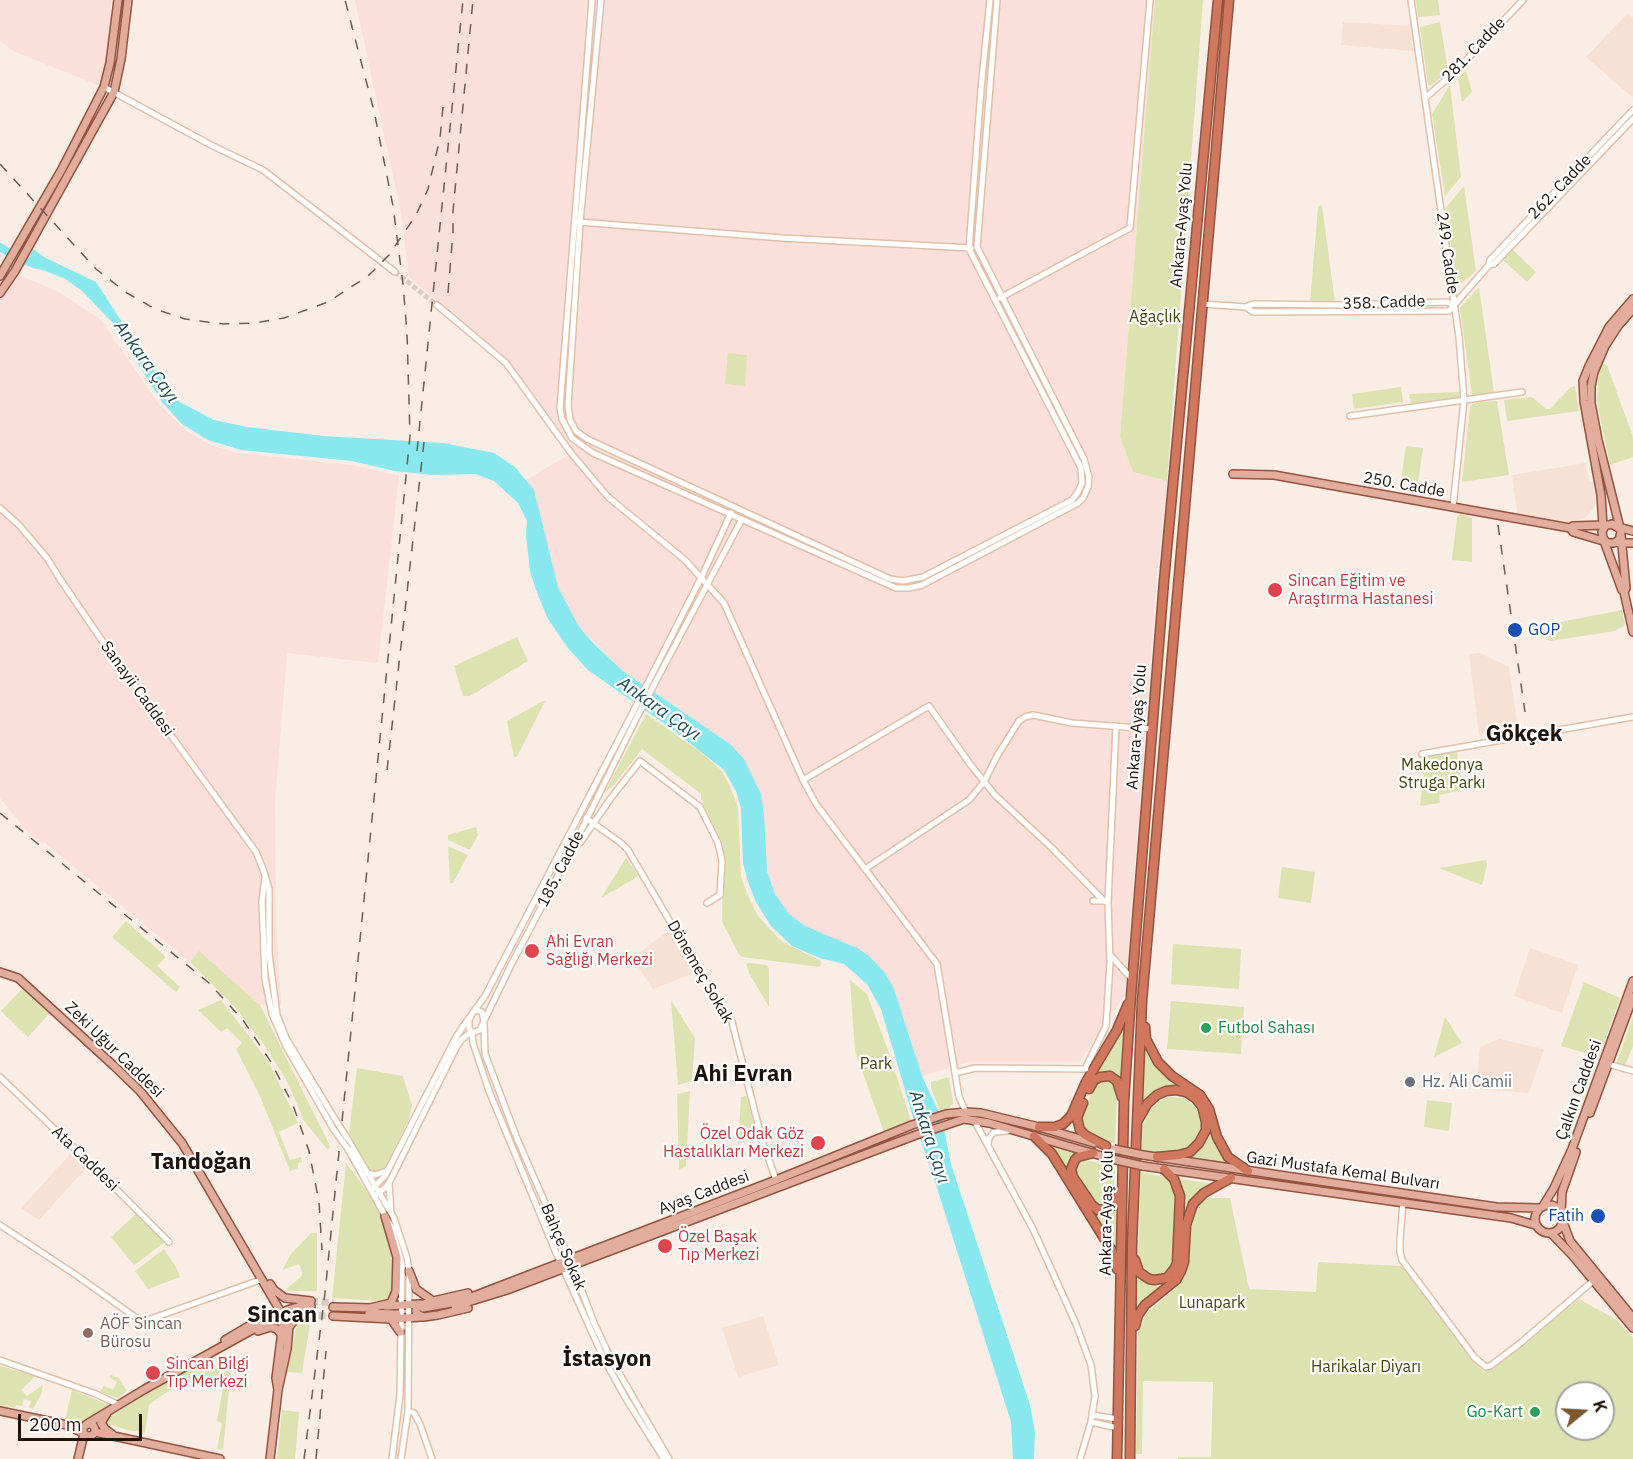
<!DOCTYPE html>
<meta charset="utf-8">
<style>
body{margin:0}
#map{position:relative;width:1633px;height:1459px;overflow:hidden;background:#faede5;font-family:"IBM Plex Sans",sans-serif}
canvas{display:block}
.north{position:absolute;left:1555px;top:1381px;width:60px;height:60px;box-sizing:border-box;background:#fff;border:2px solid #a5a19e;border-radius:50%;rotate:72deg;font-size:16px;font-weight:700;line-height:24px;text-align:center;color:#1e130c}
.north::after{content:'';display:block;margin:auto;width:21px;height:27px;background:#79582f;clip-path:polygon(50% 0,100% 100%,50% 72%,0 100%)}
.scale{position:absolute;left:18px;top:1414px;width:124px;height:27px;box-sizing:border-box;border:3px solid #1e130c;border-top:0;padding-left:8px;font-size:18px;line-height:21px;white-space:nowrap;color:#1e130c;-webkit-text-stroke:4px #fff;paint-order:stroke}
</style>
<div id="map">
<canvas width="1633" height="1459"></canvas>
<div class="north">K</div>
<div class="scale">200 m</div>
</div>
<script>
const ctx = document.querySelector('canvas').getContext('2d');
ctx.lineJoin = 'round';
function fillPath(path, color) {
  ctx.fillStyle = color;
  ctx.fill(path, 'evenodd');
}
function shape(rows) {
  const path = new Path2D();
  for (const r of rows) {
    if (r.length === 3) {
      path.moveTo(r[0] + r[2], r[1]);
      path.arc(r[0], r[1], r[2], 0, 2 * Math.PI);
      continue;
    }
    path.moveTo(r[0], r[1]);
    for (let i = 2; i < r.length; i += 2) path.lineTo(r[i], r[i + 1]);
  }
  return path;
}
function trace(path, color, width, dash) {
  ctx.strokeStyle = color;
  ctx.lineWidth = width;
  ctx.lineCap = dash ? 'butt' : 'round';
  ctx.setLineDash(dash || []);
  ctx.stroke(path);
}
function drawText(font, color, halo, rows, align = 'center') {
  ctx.font = font + ' "IBM Plex Sans",sans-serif';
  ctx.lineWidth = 4.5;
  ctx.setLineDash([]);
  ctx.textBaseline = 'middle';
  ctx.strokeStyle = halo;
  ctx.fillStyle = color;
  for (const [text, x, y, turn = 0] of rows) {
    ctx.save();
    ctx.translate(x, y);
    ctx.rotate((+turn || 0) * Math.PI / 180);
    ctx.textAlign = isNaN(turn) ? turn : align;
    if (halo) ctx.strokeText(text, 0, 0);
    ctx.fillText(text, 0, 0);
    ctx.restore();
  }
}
fillPath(shape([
 [0,0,112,0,105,68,98,85,13,51,0,41],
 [355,0,1155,0,1120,437,1133,472,1167,481,1156,585,1125,995,1079,1062,970,1062,922,1076,894,989,823,935,805,926,789,914,775,894,767,871,765,844,730,744,623,671,578,625,558,587,534,491,526,480,574,452,511,363,409,277,402,217],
 [0,267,59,292,100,319,158,403,185,430,210,445,238,453,351,465,399,476,378,663,287,653,275,803,276,922,281,1005,260,1005,200,952,190,962,44,842,43,844,27,831,0,798]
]), '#fadfda');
fillPath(shape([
 [1628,13,1633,18,1633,98,1586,57],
 [1343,22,1410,26,1413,51,1341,45],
 [1586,463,1589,482,1593,482,1595,502,1593,509,1585,518,1568,522,1517,513,1512,475],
 [1480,653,1509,667,1518,728,1479,735,1469,654],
 [672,928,697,972,653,989,632,958],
 [1530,948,1578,965,1562,1013,1514,996],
 [1499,1039,1544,1049,1529,1093,1476,1089,1480,1047],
 [73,1151,89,1165,39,1220,21,1208],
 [763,1316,779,1365,738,1377,722,1328]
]), '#f7e1d4');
fillPath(shape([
 [1155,0,1203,0,1167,481,1133,472,1120,437],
 [1416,0,1438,0,1440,15,1418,17],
 [1440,22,1448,71,1431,86,1428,84,1420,27],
 [1466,70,1472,92,1462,102,1458,79],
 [1450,85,1461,177,1445,196,1432,114],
 [1464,186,1476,271,1458,286,1445,209],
 [1320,205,1322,206,1335,302,1310,303,1318,207],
 [1513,250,1536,272,1527,282,1503,260],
 [1479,287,1494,393,1472,395,1460,308],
 [728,353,747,355,745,386,725,384],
 [1604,364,1607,365,1633,437,1633,457,1610,465,1597,401,1598,380,1601,366],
 [1575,386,1579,411,1507,421,1504,400,1532,397,1546,409,1550,409,1571,387],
 [1401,387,1403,402,1354,409,1352,394],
 [1460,390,1459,397,1411,404,1409,394,1458,392],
 [1497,401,1509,475,1462,482,1470,407,1476,402],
 [1406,446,1423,448,1418,482,1401,480],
 [1461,514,1472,518,1472,562,1452,560,1457,517],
 [1622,610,1625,625,1615,631,1550,641,1547,639,1545,625],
 [517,637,528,661,470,696,463,696,454,666],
 [543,701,545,701,517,757,514,757,507,721],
 [646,714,698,750,720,769,729,784,738,807,741,877,748,896,758,916,781,941,821,961,820,967,742,957,738,953,722,922,723,844,701,799,701,794,642,749,613,786,605,792],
 [1457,751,1462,790,1439,795,1440,803,1420,806,1426,756],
 [476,827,478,835,470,850,448,840,448,835],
 [448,846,468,855,453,883,450,883],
 [626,858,638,875,637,877,601,898],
 [1486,860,1487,865,1482,885,1439,868],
 [1282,867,1315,872,1311,903,1278,898],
 [126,921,166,957,157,966,180,987,176,992,112,937],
 [1173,944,1241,949,1239,989,1171,984],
 [199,951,260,1005,330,1146,328,1150,304,1121,289,1085,265,1046,235,1007,190,962],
 [749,963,767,965,769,969,769,1007,749,973,746,964],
 [850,980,867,994,889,1053,911,1121,884,1132,855,1051],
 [1584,982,1620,998,1599,1057,1561,1046],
 [24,987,50,1013,28,1037,1,1011],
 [221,1000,268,1061,298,1123,279,1132,290,1160,301,1157,302,1162,298,1163,298,1168,290,1171,260,1096,236,1049,242,1043,227,1028,221,1032,198,1010],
 [671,1000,695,1038,692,1081,678,1085],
 [1171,1001,1244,1007,1241,1054,1167,1049],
 [1445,1017,1462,1043,1434,1057],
 [1633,1017,1633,1046,1625,1065,1616,1064],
 [1125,1022,1122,1083,1118,1078,1092,1077],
 [1144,1044,1154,1063,1164,1076,1196,1096,1163,1090,1141,1109],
 [357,1068,403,1076,412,1106,409,1119,396,1146,392,1160,386,1169,379,1173,369,1173,348,1141],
 [949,1077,953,1103,949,1108,940,1110,931,1088,931,1082],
 [1106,1079,1114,1083,1117,1093,1115,1144,1092,1138,1082,1128,1080,1117,1096,1084],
 [690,1091,686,1167,679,1169,677,1094],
 [746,1096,758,1136,738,1144,741,1097],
 [1170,1097,1184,1098,1195,1107,1201,1120,1201,1133,1190,1149,1164,1154,1142,1150,1143,1125,1149,1110,1163,1099],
 [1427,1100,1452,1103,1449,1131,1424,1127],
 [1207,1115,1219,1152,1231,1166,1183,1160,1198,1152,1206,1142,1209,1129],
 [1048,1145,1079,1153,1071,1178],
 [1086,1160,1115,1167,1113,1198,1109,1205,1100,1207,1096,1204,1078,1177,1076,1172,1076,1165],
 [346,1163,374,1200,385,1223,394,1268,391,1296,383,1301,332,1298],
 [1141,1172,1164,1177,1172,1183,1175,1190,1172,1268,1165,1275,1157,1278,1144,1273,1138,1258],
 [1176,1178,1215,1184,1200,1193,1183,1225],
 [1207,1198,1230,1198,1249,1289,1316,1292,1318,1262,1402,1266,1484,1372,1579,1299,1617,1320,1633,1338,1633,1459,1178,1459,1178,1457,1211,1457,1213,1382,1143,1381,1142,1454,1136,1454,1138,1331,1147,1313,1175,1289,1185,1276,1191,1222,1199,1206],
 [1567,1393,1603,1393,1603,1429,1567,1429],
 [1085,1200,1093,1209,1117,1205,1116,1252],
 [136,1214,165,1242,134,1265,111,1237],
 [311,1233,317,1233,317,1291,288,1291,285,1290,302,1276,302,1271,299,1264,282,1270,291,1254],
 [164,1249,176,1267,180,1277,148,1289,135,1271],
 [1137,1276,1150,1286,1163,1286,1136,1316],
 [309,1318,311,1318,302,1373,287,1372,296,1328,302,1321],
 [211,1359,218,1370,224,1366,231,1368,223,1450,217,1449,222,1423,217,1421,223,1388,203,1384,196,1374,158,1398,149,1405,145,1433,128,1430,104,1423,105,1420,139,1398],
 [0,1366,36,1376,21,1390,27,1396,43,1385,41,1395,33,1409,29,1407,31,1401,24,1399,22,1406,16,1405,15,1408,0,1405],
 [111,1375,119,1378,127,1391,118,1398,100,1392,104,1386,113,1390,117,1382,109,1377],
 [72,1390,80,1393,109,1405,81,1423,65,1420],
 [282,1410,299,1412,295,1459,277,1459]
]), '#dce3b1');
fillPath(shape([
 [33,249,44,257,96,282,131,336,178,401,214,420,247,427,324,436,443,443,494,453,515,467,534,490,558,587,578,625,592,642,623,671,730,744,744,759,761,794,764,814,767,871,775,894,789,914,805,926,857,948,868,955,885,973,894,989,922,1076,942,1119,951,1164,1030,1405,1035,1432,1034,1459,1013,1459,1011,1422,933,1175,916,1127,881,1009,867,984,844,964,820,958,792,946,771,926,756,902,748,882,743,863,741,808,736,791,724,770,672,729,588,670,568,648,548,619,536,590,530,571,526,536,527,521,518,503,494,481,475,474,433,475,395,471,352,461,241,450,208,440,182,424,162,402,112,322,82,291,64,278,26,264]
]), '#89e7ee');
trace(shape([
 [0,247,16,257,37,265]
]), '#89e7ee', 8);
trace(shape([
 [395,272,437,305]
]), '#d9ccc4', 5, [5, 2.5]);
trace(shape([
 [311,1301,334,1303],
 [397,1314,424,1312],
 [308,1315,333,1316]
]), '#d9ccc4', 7, [7, 3.5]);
const minor = shape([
 [592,0,560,408,562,419,572,438,593,453,896,588,909,588,922,585,1078,503,1083,498,1088,487,1089,477,1084,459,977,247,997,0],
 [601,0,580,222,568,405,570,420,576,431,587,439,890,579,903,581,923,577,1072,500,1078,492,1082,483,1081,468,969,249,981,89,990,0],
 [1411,0,1459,337,1464,400,1453,507],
 [104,87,211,145,263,170,395,272],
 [1425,98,1455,72,1523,0],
 [579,222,782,238,971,248],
 [1489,265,1494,264,1633,119],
 [1000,298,1130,228,1150,0],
 [1203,304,1246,307],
 [437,305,506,363,571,453,608,497,685,560,724,603,803,780,816,804,937,964,959,1097,966,1112],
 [1454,305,1447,302,1339,305,1253,304,1246,307,1253,312,1449,311,1454,305,1489,265,1490,260,1633,110],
 [1350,416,1522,392],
 [0,508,19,525,47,558,60,579,103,642,256,852,263,869,269,889,269,954,277,1015,286,1038,335,1119],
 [1422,754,1633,717],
 [803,780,929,706,970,764,995,795,1052,848,1104,901,1108,902,1110,963,1106,1026,1085,1069],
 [586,818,621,843,628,850,702,976,732,1022,762,1140,776,1180],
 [574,846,580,843,611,798,640,761,700,807,718,843,722,860,720,895,707,903],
 [865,869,969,800,984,782,997,756,1019,721,1025,717,1033,715,1072,723,1152,729],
 [265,878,262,901,265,979,272,1014,286,1046,334,1130],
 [1093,901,1104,901],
 [1108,902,1116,726],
 [1111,956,1133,980],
 [477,1010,482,1012,484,1021,480,1030,472,1033,469,1028,469,1020,473,1012,477,1010],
 [474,1011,485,996,632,714,702,576,731,513],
 [484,1021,511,965,573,847,637,717,742,519],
 [484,1024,485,1054,516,1136,572,1265,594,1323,611,1359,669,1459],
 [472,1033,473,1043,489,1091,557,1255,604,1359,625,1397,664,1459],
 [1608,1064,1633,1071],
 [955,1073,975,1068,1086,1069],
 [0,1077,93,1166,169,1242],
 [974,1120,1033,1229,1076,1324,1091,1365,1095,1396,1091,1422,1080,1459],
 [347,1138,394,1218,407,1258,409,1271,408,1411,401,1459],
 [988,1144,989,1138,994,1132,1008,1131],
 [348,1149,392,1228,402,1264,400,1395,392,1459],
 [367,1173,375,1175,386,1171],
 [389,1183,391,1213],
 [373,1188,385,1176,456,1037,469,1018],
 [376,1195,386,1187,391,1179,457,1046,461,1040,471,1032],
 [1403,1202,1400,1240,1400,1252,1402,1260,1475,1358,1486,1367,1490,1366,1518,1345,1593,1281],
 [0,1225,76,1275,142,1322,260,1280],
 [0,1360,96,1394,119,1405],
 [408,1411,414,1413,420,1424,432,1459],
 [1092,1415,1118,1419],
 [1091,1422,1118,1428]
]);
const major = shape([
 [0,276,62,169,104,87,110,63,118,0],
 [0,293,15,271,114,92,121,59,128,0],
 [1233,474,1274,475,1570,528,1573,532,1610,543],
 [1603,526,1601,495,1584,401,1583,381,1589,366,1609,327,1633,299],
 [1618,527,1633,531],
 [1570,528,1573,526,1606,525],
 [1620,529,1612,524,1605,526,1602,532,1603,538,1607,543,1614,543,1619,540,1621,532,1598,440,1591,403,1591,386,1594,372,1605,346,1618,326,1633,309],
 [1621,535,1626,588,1624,592],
 [1604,541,1622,590,1624,592,1633,632],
 [1619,543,1633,543],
 [0,972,18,978,113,1065,140,1091,182,1143,279,1309,283,1323,276,1378,278,1390],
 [1590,1113,1633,997],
 [1143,1155,1496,1207,1540,1208],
 [1143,1166,1511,1218,1535,1225],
 [1549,1219,14],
 [1543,1206,1554,1188,1572,1149,1633,981],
 [1561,1213,1562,1192,1576,1152],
 [1563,1222,1570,1241,1633,1318],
 [1551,1233,1573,1256,1633,1328],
 [409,1271,416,1289,433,1301,468,1293],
 [270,1284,274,1290,285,1298,311,1301],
 [433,1301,417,1306,416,1311,417,1314,423,1317,438,1315,468,1308],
 [386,1306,420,1304],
 [455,1306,507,1290,916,1135,964,1119,989,1123,1112,1159],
 [333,1307,373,1308],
 [370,1308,391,1303,396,1291,397,1257,385,1216],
 [423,1308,457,1302,474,1296,776,1180,912,1125,946,1114,966,1112,981,1113,1039,1127,1094,1143],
 [287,1310,301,1306,311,1306],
 [369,1313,397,1314],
 [333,1316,391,1319,421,1317],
 [391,1319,400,1332],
 [258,1331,271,1327,277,1329,281,1334],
 [225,1340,269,1314,277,1315,281,1321],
 [0,1411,67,1425,83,1433],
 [107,1413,101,1423,105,1429,112,1434],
 [89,1430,6],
 [87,1424,145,1389,270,1320],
 [95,1432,220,1459],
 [78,1459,84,1434],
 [270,1459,278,1390,287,1349,289,1327,297,1317,309,1311]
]);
const highway = shape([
 [1145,1027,1146,1039,1158,1062,1172,1076,1200,1095,1209,1109,1217,1137,1228,1157,1248,1171],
 [1089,1089,1094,1080,1100,1077,1110,1076,1117,1081,1122,1097],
 [1083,1103,1077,1118,1080,1130,1085,1135,1106,1146],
 [1138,1120,1147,1104,1157,1095,1166,1091,1176,1090,1186,1092,1195,1098,1202,1106,1206,1122,1206,1130,1199,1143,1190,1152,1179,1155,1157,1157],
 [1039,1127,1055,1127,1063,1124,1071,1116,1086,1082,1117,1030,1128,1004],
 [1034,1136,1052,1154,1112,1251,1117,1269],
 [1093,1153,1078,1157,1075,1160,1071,1169,1073,1177,1092,1205,1098,1210,1107,1209,1115,1204,1120,1192],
 [1135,1260,1139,1272,1149,1279,1154,1280,1167,1278,1175,1268,1177,1263,1180,1196,1174,1179,1164,1169],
 [1135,1326,1138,1315,1145,1305,1176,1280,1181,1271,1184,1262,1186,1225,1193,1204,1204,1193,1231,1178],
 [1117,1459,1124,1102,1131,996,1164,581,1218,0],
 [1130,1459,1132,1243,1142,1001,1229,0]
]);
trace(minor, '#dfc0ab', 8);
trace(major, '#925441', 10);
trace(highway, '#925441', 11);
trace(minor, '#fff', 5);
trace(major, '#e3ad9e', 7);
trace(highway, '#d0775d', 8);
trace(shape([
 [0,164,96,269,127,293,155,309,185,319,223,324,255,323,284,318,328,302,368,276,389,255,416,215,428,189,440,138,443,107],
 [448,293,453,232,453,211,473,0],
 [417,451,463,0],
 [1498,525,1525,712],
 [387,770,424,442],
 [0,813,209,983,243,1020,271,1062,293,1105,309,1151,319,1202,322,1250],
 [304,1459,325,1293,410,436,407,333,403,284,393,206,374,111,345,0],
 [316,1459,326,1351]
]), '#695e56', 1.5, [10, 10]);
const minorBridge = shape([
 [335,1119,347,1138],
 [334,1130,348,1149]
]);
const majorBridge = shape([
 [1114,1149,1143,1155],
 [1112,1159,1143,1166]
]);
trace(minorBridge, '#dfc0ab', 8, []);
trace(majorBridge, '#925441', 10, []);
trace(minorBridge, '#fff', 5);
trace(majorBridge, '#e3ad9e', 7);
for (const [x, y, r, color] of [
 [1275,590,8,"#e0444e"],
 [1515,630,8,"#1a4fb4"],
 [532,951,8,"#e0444e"],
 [1206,1028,6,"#2e9e5b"],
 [1410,1082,6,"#6b7280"],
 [818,1143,8,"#e0444e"],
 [1598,1216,8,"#1a4fb4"],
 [665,1246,8,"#e0444e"],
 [88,1333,6,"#8d6e63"],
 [153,1373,8,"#e0444e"],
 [1535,1412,6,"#2e9e5b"]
]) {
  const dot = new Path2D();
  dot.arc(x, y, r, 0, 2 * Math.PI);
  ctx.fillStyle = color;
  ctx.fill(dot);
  trace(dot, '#fff', 2);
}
drawText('16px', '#1e130c', '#fff', [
 ["281. Cadde",1474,50,-46],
 ["262. Cadde",1560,187,-46],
 ["Ankara-Ayaş Yolu",1182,225,-85],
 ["249. Cadde",1447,253,82],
 ["358. Cadde",1384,303,-2],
 ["250. Cadde",1404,485,10],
 ["Sanayii Caddesi",137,689,54],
 ["Ankara-Ayaş Yolu",1137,727,-86],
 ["185. Cadde",561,869,-63],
 ["Dönemeç Sokak",700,972,60],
 ["Zeki Uğur Caddesi",114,1050,44],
 ["Çalkın Caddesi",1579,1090,-70],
 ["Ata Caddesi",85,1159,44],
 ["Gazi Mustafa Kemal Bulvarı",1343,1171,8],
 ["Ayaş Caddesi",704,1193,-21],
 ["Ankara-Ayaş Yolu",1107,1213,-89],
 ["Bahçe Sokak",563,1247,67]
]);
drawText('16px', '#424714', '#fff', [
 ["Ağaçlık",1155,317],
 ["Makedonya",1442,765],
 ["Struga Parkı",1442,783],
 ["Park",876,1064],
 ["Lunapark",1212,1303],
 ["Harikalar Diyarı",1366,1367]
]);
drawText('16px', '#be3a42', '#fff', [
 ["Sincan Eğitim ve",1288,581],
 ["Araştırma Hastanesi",1288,599],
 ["Ahi Evran",546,942],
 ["Sağlığı Merkezi",546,960],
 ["Özel Odak Göz",804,1134,"right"],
 ["Hastalıkları Merkezi",804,1152,"right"],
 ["Özel Başak",678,1237],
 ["Tıp Merkezi",678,1255],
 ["Sincan Bilgi",166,1364],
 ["Tıp Merkezi",166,1382]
], 'left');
drawText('16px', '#164399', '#fff', [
 ["GOP",1528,630],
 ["Fatih",1584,1216,"right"]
], 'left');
drawText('16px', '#27864d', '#fff', [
 ["Futbol Sahası",1218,1028],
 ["Go-Kart",1523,1412,"right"]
], 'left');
drawText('16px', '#5b616d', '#fff', [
 ["Hz. Ali Camii",1422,1082]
], 'left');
drawText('16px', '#785e54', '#fff', [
 ["AÖF Sincan",100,1324],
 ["Bürosu",100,1342]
], 'left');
drawText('italic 18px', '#204c4f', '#fff', [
 ["Ankara Çayı",146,362,54],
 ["Ankara Çayı",659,709,35],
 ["Ankara Çayı",929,1137,72]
]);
drawText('bold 22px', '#1e130c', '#fff', [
 ["Gökçek",1524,735],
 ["Ahi Evran",743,1075],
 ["Tandoğan",201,1163],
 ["Sincan",282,1316],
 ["İstasyon",607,1360]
]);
</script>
